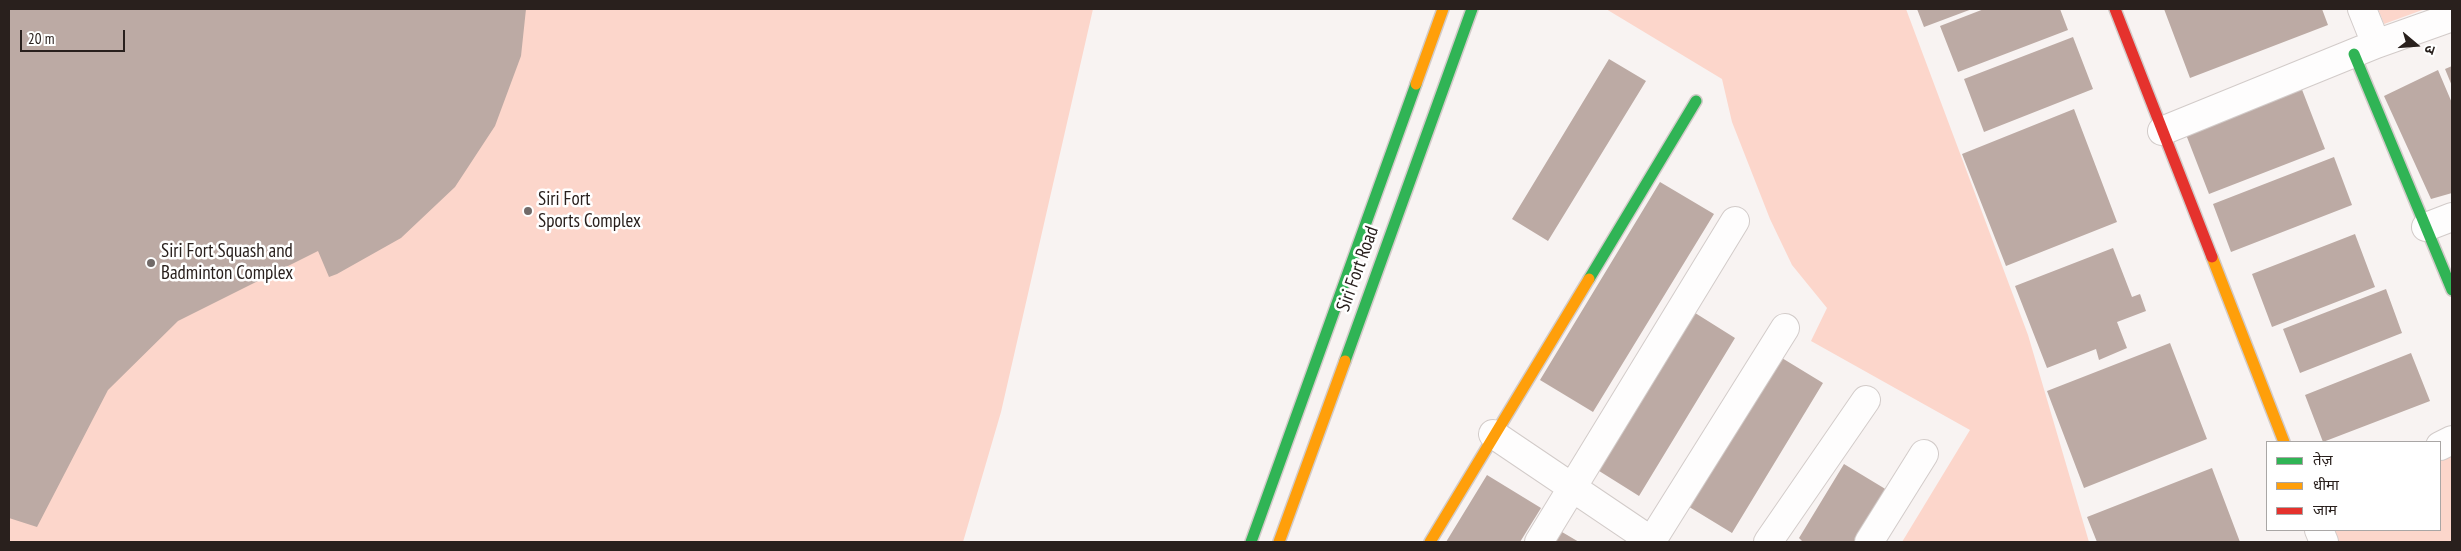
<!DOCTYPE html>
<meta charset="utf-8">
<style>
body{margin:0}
#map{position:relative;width:2461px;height:551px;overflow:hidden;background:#f8f3f2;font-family:"PT Sans Narrow","Noto Sans Devanagari",sans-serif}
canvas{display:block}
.frame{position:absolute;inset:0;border:10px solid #29201d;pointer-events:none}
.legend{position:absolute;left:2266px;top:441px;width:175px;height:90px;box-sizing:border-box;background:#fff;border:1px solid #a9a6a5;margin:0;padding:6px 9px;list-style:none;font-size:15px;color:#29201d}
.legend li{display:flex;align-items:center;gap:10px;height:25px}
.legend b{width:25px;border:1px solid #a9a6a5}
.north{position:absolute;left:2391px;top:20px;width:50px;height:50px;-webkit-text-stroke:4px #fff;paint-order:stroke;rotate:108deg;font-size:14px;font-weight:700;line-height:20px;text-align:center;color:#29201d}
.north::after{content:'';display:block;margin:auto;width:18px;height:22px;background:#29201d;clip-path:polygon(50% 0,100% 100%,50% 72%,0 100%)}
.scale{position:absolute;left:20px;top:30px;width:105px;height:22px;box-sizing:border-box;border:2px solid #29201d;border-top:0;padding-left:6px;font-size:15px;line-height:18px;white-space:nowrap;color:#29201d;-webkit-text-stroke:4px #fff;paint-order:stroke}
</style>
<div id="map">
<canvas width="2461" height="551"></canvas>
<div class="frame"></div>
<ul class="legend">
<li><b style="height:6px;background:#30b455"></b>तेज़</li>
<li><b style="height:6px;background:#ff9f0a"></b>धीमा</li>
<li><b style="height:6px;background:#e5322d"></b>जाम</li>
</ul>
<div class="north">उ</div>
<div class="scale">20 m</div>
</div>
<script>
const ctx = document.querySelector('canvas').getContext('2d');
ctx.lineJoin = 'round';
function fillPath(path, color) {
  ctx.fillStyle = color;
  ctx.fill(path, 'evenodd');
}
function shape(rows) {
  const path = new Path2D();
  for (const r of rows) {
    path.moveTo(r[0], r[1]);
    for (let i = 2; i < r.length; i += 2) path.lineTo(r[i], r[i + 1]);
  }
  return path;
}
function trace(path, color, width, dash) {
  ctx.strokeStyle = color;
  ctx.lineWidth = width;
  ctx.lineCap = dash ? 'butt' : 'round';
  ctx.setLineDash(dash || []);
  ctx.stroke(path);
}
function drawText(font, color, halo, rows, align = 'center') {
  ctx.font = font + ' "PT Sans Narrow",sans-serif';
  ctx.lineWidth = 5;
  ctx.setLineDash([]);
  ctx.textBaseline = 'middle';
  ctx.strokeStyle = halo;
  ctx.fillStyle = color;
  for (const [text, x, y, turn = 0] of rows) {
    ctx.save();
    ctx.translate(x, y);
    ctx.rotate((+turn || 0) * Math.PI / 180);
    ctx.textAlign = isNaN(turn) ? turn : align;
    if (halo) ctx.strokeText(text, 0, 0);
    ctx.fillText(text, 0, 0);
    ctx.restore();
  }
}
fillPath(shape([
 [9,9,1093,9,1001,412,963,542,9,542],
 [1606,9,1906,9,2028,335,2089,542,1902,542,1970,430,1811,341,1827,308,1792,265,1770,219,1732,122,1722,79],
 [2378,9,2425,9,2384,24],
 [2452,451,2452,542,2336,542,2331,530,2440,530,2440,457]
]), '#fcd6cb');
fillPath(shape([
 [9,9,526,9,521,56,495,126,455,187,401,238,337,274,329,277,318,251,178,321,108,390,37,527,9,518],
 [1917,9,1972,9,1924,27],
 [1984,9,2060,9,2068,30,1958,72,1940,26],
 [2164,9,2322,9,2328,25,2190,78],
 [2073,37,2093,89,1984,132,1964,79],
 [1609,59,1646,81,1548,241,1512,219],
 [2452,66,2452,86,2445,69],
 [2438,70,2452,103,2452,193,2431,199,2384,96],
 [2301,87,2325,149,2209,194,2185,132],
 [2074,109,2117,222,2006,266,1962,154],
 [2334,157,2352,205,2231,252,2213,204],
 [1660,182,1714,214,1593,412,1540,380],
 [2355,234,2375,287,2272,327,2252,274],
 [2113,248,2132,297,2140,294,2146,311,2117,322,2127,348,2099,360,2096,349,2047,368,2015,286],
 [2386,289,2402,333,2300,373,2283,329],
 [1692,311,1735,338,1639,496,1596,469],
 [2170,343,2207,439,2084,488,2047,391],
 [2411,353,2430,401,2323,442,2305,395],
 [1777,355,1823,383,1732,533,1686,505],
 [1844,464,1887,490,1855,542,1803,542,1799,538],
 [2212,468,2240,542,2097,542,2087,517],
 [1487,475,1541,508,1520,542,1446,542],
 [1562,532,1579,542,1555,542]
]), '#bcaaa4');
const street = shape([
 [2362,9,2376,44,2452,17],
 [2162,131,2376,44],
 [2426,227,2452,217],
 [1493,434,1653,542],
 [2440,446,2452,440],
 [2319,530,2324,542],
 [1539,542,1735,221],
 [1651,542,1785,328],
 [1768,542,1866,400],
 [1869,542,1924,454]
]);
const fast = shape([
 [2354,54,2452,290],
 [1589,279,1696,101],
 [1345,361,1472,9],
 [1251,542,1416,84]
]);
const slow = shape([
 [1416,84,1443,9],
 [2212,257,2284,442],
 [1279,542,1345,361],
 [1430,542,1589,279]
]);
const jam = shape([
 [2115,9,2212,257]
]);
trace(street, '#d2cbc9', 30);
trace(fast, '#d2cbc9', 14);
trace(slow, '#d2cbc9', 14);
trace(jam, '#d2cbc9', 14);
trace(street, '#fefdfd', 28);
trace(fast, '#30b455', 11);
trace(slow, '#ff9f0a', 11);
trace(jam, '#e5322d', 11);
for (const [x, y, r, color] of [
 [528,211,5,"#716a68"],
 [151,263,5,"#716a68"]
]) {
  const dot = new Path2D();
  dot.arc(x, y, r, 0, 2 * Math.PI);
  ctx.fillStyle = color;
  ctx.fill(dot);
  trace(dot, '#fff', 2);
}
drawText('19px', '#29201d', '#fff', [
 ["Siri Fort",538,200],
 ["Sports Complex",538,222],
 ["Siri Fort Squash and",161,252],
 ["Badminton Complex",161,274]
], 'left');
drawText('19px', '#29201d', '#fff', [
 ["Siri Fort Road",1358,269,-70]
]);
</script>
